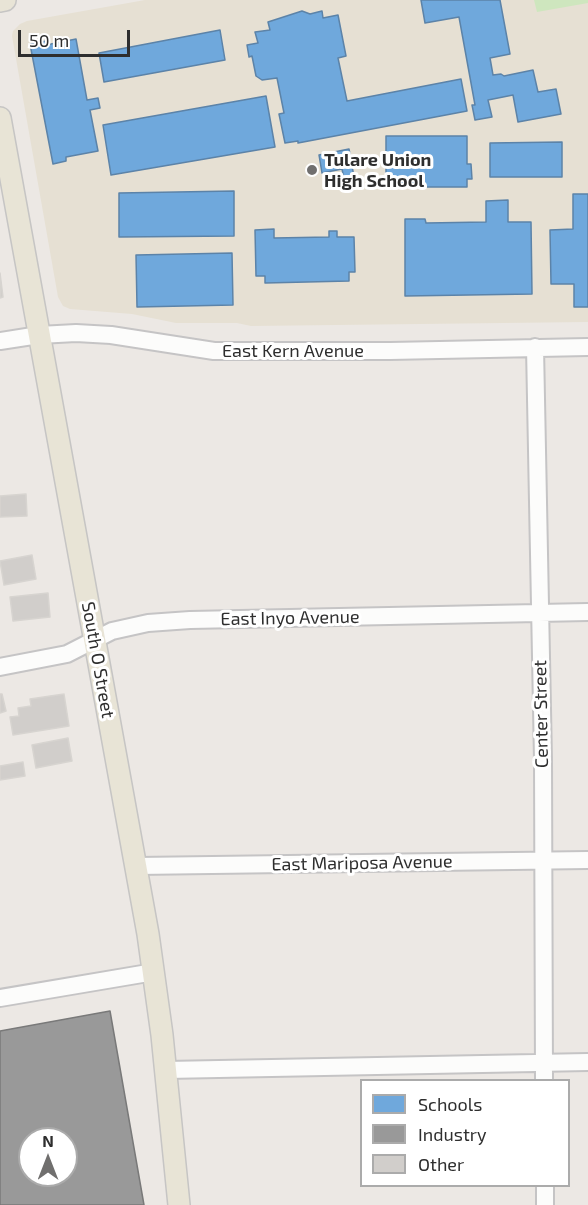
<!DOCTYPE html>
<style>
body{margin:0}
#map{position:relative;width:588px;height:1205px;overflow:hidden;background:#ece8e4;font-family:"Exo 2",sans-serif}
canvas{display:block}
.legend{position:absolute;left:360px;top:1079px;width:210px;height:108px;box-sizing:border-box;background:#fff;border:2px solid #ababab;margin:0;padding:8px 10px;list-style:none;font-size:18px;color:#2e2e2e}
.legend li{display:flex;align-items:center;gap:12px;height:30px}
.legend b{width:30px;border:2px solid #ababab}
.north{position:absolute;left:18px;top:1127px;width:60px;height:60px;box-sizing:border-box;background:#fff;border:2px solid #ababab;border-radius:50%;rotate:0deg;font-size:16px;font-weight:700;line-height:24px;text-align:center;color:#2e2e2e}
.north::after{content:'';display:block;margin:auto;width:21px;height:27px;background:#706f6e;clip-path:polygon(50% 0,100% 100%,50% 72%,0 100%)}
.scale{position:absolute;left:18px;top:30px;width:112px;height:27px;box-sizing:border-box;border:3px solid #2e2e2e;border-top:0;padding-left:8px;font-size:18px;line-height:21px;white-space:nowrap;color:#2e2e2e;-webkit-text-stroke:4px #fff;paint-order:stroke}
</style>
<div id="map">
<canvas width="588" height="1205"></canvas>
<ul class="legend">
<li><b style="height:16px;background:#6fa8dc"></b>Schools</li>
<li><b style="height:16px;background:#999"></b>Industry</li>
<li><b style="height:16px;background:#d1cecb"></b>Other</li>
</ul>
<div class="north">N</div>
<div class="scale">50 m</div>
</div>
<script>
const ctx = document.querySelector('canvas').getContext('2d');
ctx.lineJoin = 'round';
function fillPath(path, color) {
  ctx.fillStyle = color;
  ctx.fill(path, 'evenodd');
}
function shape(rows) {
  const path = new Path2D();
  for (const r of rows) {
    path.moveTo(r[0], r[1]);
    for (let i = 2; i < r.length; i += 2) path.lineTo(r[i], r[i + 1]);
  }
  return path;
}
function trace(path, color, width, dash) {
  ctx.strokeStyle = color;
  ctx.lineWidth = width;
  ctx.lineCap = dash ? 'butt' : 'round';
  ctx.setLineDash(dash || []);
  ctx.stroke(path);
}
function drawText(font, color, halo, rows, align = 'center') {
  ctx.font = font + ' "Exo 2",sans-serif';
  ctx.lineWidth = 6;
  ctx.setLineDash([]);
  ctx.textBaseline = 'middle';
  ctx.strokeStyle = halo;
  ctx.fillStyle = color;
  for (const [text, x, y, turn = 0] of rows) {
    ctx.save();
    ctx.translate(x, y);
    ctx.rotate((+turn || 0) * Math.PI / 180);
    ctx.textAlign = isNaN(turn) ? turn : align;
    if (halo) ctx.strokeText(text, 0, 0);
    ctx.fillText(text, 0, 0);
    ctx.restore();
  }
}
fillPath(shape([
 [145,0,588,0,588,322,251,326,237,323,176,323,132,314,70,309,63,306,58,297,12,36,13,31,20,24,27,21]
]), '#e6e0d3');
fillPath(shape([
 [534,0,588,0,588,3,537,12]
]), '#cee6be');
const schools = shape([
 [421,0,500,0,510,54,490,58,493,75,501,74,504,76,533,70,538,92,556,89,561,114,518,122,513,95,488,100,492,117,475,120,472,105,475,105,459,17,425,23,421,0],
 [302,11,310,14,322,11,323,18,338,15,346,56,338,58,347,101,461,79,467,111,298,143,298,141,285,143,279,114,284,113,277,78,262,80,256,76,252,56,249,57,247,45,258,43,255,32,270,30,268,22,302,11],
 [220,30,225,60,104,82,99,53,220,30],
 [76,39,87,100,98,98,100,108,90,110,98,151,66,157,66,161,53,164,30,44,46,41,46,45,76,39],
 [266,96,275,147,111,175,103,125,266,96],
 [386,136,467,136,467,164,471,164,472,179,467,179,467,187,386,187,386,136],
 [562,142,562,177,490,177,490,143,562,142],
 [349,149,354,177,344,179,342,169,322,173,319,155,349,149],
 [234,191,234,236,119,237,119,193,234,191],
 [573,194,588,194,588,307,574,307,574,284,551,284,550,230,573,229,573,194],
 [508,200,508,222,531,222,532,294,405,296,405,219,425,219,426,223,486,222,486,201,508,200],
 [274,229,274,238,329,237,329,231,337,231,337,237,354,237,355,272,349,272,349,281,265,283,265,276,256,276,255,230,274,229],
 [232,253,233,305,137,307,136,255,232,253]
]);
fillPath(schools, '#6fa8dc');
trace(schools, '#5c83a8', 1.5);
const industry = shape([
 [110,1011,144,1205,0,1205,0,1031,110,1011],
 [30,1139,66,1139,66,1175,30,1175,30,1139]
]);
fillPath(industry, '#999');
trace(industry, '#797979', 1.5);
const building = shape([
 [0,273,3,297,0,298,0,273],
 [26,494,27,516,0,517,0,496,26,494],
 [32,555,36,579,4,585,0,561,32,555],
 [48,593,50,617,13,621,10,597,48,593],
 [0,694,2,694,6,711,0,713,0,694],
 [64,694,69,726,13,735,10,717,19,716,18,708,31,706,30,699,64,694],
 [68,738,72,761,36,768,32,745,68,738],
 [23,762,25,776,0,780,0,766,23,762]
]);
fillPath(building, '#d1cecb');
trace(building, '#d7d4d0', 1.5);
const minor = shape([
 [0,341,39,335,76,333,111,335,214,351,390,351,588,347],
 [535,347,543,760,544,1080],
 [0,667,67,654,112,631,148,623,190,620,588,612],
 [137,866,588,860],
 [0,998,154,972],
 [166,1070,588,1062],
 [545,1186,545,1205]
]);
const major = shape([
 [0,1,5,0],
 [0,118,148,934,162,1035,179,1205]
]);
trace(minor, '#c5c4c5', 20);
trace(major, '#c6c5c4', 24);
trace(minor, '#fcfcfb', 16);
trace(major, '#e8e4d6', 21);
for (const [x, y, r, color] of [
 [312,170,6,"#706f6e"]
]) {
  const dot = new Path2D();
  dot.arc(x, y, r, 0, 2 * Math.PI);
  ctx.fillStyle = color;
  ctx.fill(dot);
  trace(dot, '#fff', 2);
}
drawText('bold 18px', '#2e2e2e', '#fff', [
 ["Tulare Union",324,160],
 ["High School",324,181]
], 'left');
drawText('18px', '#2e2e2e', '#fff', [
 ["East Kern Avenue",293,351],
 ["East Inyo Avenue",290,618,-1],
 ["South O Street",98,660,80],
 ["Center Street",541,714,-91],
 ["East Mariposa Avenue",362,863,-1]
]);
</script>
